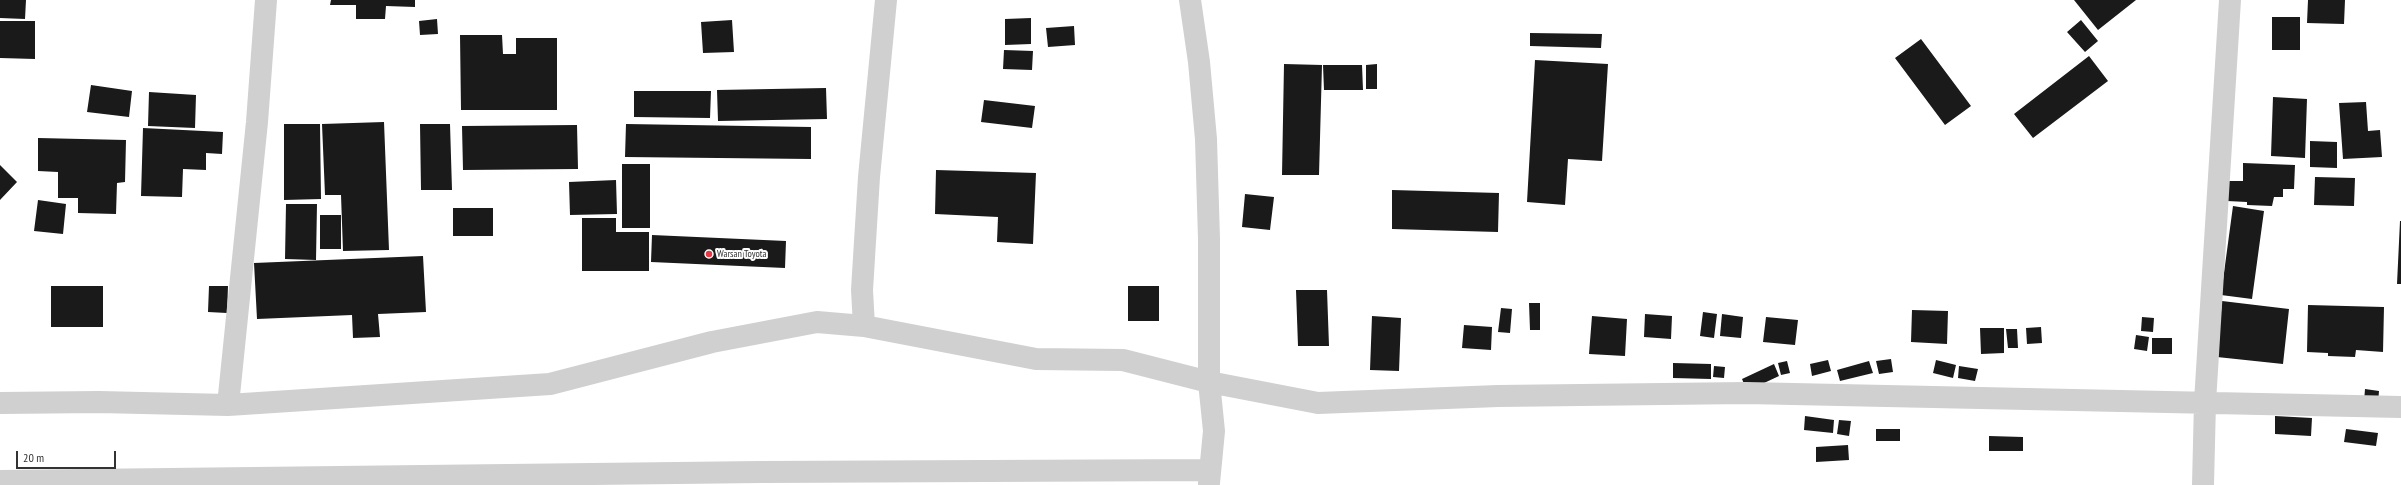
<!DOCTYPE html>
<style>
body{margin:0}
#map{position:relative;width:2401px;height:485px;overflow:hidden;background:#fff;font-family:"PT Sans Narrow",sans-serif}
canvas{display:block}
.scale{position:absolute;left:16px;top:451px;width:100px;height:18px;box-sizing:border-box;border:2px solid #333;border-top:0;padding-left:5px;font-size:12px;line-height:14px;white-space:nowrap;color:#333;-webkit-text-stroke:3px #fff;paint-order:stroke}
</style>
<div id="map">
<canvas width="2401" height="485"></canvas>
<div class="scale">20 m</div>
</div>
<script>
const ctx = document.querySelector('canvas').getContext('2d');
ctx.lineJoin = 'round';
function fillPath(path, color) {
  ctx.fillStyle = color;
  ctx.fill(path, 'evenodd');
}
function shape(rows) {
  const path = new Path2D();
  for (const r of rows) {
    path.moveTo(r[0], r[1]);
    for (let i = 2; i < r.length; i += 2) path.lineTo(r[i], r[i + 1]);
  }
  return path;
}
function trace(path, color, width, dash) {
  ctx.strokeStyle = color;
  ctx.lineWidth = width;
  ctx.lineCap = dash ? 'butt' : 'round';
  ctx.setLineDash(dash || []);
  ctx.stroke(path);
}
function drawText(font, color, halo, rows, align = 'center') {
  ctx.font = font + ' "PT Sans Narrow",sans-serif';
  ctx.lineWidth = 4;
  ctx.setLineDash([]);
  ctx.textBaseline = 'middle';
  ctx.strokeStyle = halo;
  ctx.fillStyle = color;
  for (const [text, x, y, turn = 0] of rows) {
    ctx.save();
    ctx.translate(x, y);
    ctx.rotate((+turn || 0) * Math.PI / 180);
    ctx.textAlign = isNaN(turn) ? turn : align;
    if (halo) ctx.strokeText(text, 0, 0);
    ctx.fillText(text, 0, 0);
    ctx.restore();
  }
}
fillPath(shape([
 [0,0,26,0,25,19,0,18],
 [331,0,415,0,415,7,386,6,385,19,356,19,356,5,330,5],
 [2074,0,2136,0,2098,30],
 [2308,0,2345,0,2344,24,2307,23],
 [2272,17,2300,17,2300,50,2272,50],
 [1031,18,1031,44,1005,45,1005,19],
 [437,19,438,34,420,35,419,21],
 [732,20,734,52,703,53,701,22],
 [2081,20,2098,41,2085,52,2067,32],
 [0,21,35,21,35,59,0,58],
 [1074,26,1075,45,1048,47,1046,28],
 [1530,33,1602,34,1601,48,1530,46],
 [460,35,502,35,503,54,516,54,516,38,557,38,557,110,461,110],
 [1921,39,1971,106,1945,125,1895,58],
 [1004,50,1033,51,1032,70,1003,69],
 [2089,56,2108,81,2033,138,2014,114],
 [1535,60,1608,64,1602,161,1568,159,1565,205,1527,202],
 [1284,64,1322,65,1319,175,1282,175],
 [1377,64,1377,89,1366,89,1366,65],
 [1323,65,1362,65,1363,90,1324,90],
 [91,85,132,91,129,117,87,112],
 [826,88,827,119,718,121,717,90],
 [634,91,711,91,710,118,634,117],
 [149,92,196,95,195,128,148,126],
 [2273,97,2307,99,2305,158,2271,156],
 [984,100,1035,106,1032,128,981,122],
 [2366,102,2368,131,2380,130,2382,157,2343,159,2339,103],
 [384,122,389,250,343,251,341,195,325,195,322,124],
 [284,124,320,124,321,199,284,200],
 [420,124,450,124,452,190,421,190],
 [626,124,811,127,811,159,625,157],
 [577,125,578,169,463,170,462,126],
 [143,128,223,132,222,154,206,153,206,170,183,169,182,197,141,196],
 [38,138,126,140,125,182,117,183,116,214,78,213,78,198,58,198,58,172,38,171],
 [2310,141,2337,142,2337,168,2310,167],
 [2243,163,2295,165,2294,189,2283,189,2283,197,2274,197,2272,206,2247,205,2247,202,2227,201,2228,181,2243,181],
 [622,164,650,164,650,228,622,228],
 [0,165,17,182,0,200],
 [936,170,1036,173,1033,244,997,242,998,217,935,214],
 [2315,177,2355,178,2354,206,2314,205],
 [616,180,617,214,570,215,569,182],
 [1392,190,1499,193,1498,232,1392,229],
 [1245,194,1274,197,1270,230,1242,227],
 [38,200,66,204,63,234,34,231],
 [286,204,317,204,316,260,285,259],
 [2233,206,2264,211,2252,299,2221,295],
 [453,208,493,208,493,236,453,236],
 [320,215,341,215,341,249,320,249],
 [582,218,616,218,616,232,649,232,649,271,582,271],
 [2400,221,2401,221,2401,284,2397,284],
 [652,235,786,241,785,268,651,262],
 [423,256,426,312,378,314,380,337,353,338,352,315,257,319,254,263],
 [51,286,103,286,103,327,51,327],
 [209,286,228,286,227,313,208,312],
 [1128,286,1159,286,1159,321,1128,321],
 [1296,290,1327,290,1329,346,1298,346],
 [2222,301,2289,309,2283,364,2217,357],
 [1529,303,1540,303,1540,330,1530,330],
 [2308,305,2384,307,2383,352,2356,350,2355,357,2328,356,2328,353,2307,352],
 [1501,308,1512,309,1510,333,1498,332],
 [1912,310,1948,311,1947,344,1911,342],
 [1703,312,1717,314,1714,338,1700,336],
 [1645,314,1672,316,1671,339,1644,337],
 [1722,314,1743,317,1741,338,1720,336],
 [1372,316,1401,318,1399,371,1370,370],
 [1592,316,1627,319,1625,356,1589,354],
 [1766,317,1798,320,1795,345,1763,342],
 [2142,317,2154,318,2153,332,2141,331],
 [1464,325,1492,327,1491,350,1462,348],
 [2041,327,2042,343,2027,344,2026,328],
 [1980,328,2004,328,2004,353,1981,354],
 [2006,329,2017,329,2018,348,2008,348],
 [2136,335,2149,337,2147,351,2134,349],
 [2152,338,2172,338,2172,354,2152,354],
 [1891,359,1893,372,1879,374,1876,361],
 [1828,360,1831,371,1812,376,1810,364],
 [1936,360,1956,365,1953,378,1933,373],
 [1787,361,1790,373,1781,375,1778,363],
 [1869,361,1873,373,1840,381,1837,370],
 [1673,363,1711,364,1711,379,1673,378],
 [1774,364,1779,376,1747,391,1742,379],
 [1714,366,1725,367,1724,378,1713,377],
 [1959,366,1978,369,1975,381,1958,378],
 [2365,389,2379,391,2378,404,2364,402],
 [1805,416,1834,420,1833,433,1804,430],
 [2275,416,2312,418,2311,436,2275,434],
 [1839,420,1851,421,1849,436,1837,434],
 [1876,429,1900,429,1900,441,1876,441],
 [2346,429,2378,433,2376,446,2344,442],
 [1989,436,2023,437,2023,451,1989,451],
 [1848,445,1849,460,1816,462,1816,447]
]), '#1a1a1a');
trace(shape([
 [1190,0,1199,62,1206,139,1209,239,1209,382,1214,431,1209,483],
 [864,326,862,290,869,177,886,0],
 [0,403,99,402,228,405,550,384,712,342,817,322,864,326,1036,359,1123,360,1209,382,1318,403,1498,396,1746,393,2401,407],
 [228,405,257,122,266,0],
 [0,481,761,472,1210,470],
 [2203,485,2205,402,2230,0]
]), '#d0d0d0', 22);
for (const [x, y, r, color] of [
 [709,254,4,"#e63946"]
]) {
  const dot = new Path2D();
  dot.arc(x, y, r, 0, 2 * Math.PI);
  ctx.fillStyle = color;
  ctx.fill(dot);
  trace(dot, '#fff', 1.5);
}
drawText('10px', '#333', '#fff', [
 ["Warsan Toyota",717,254]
], 'left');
</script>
